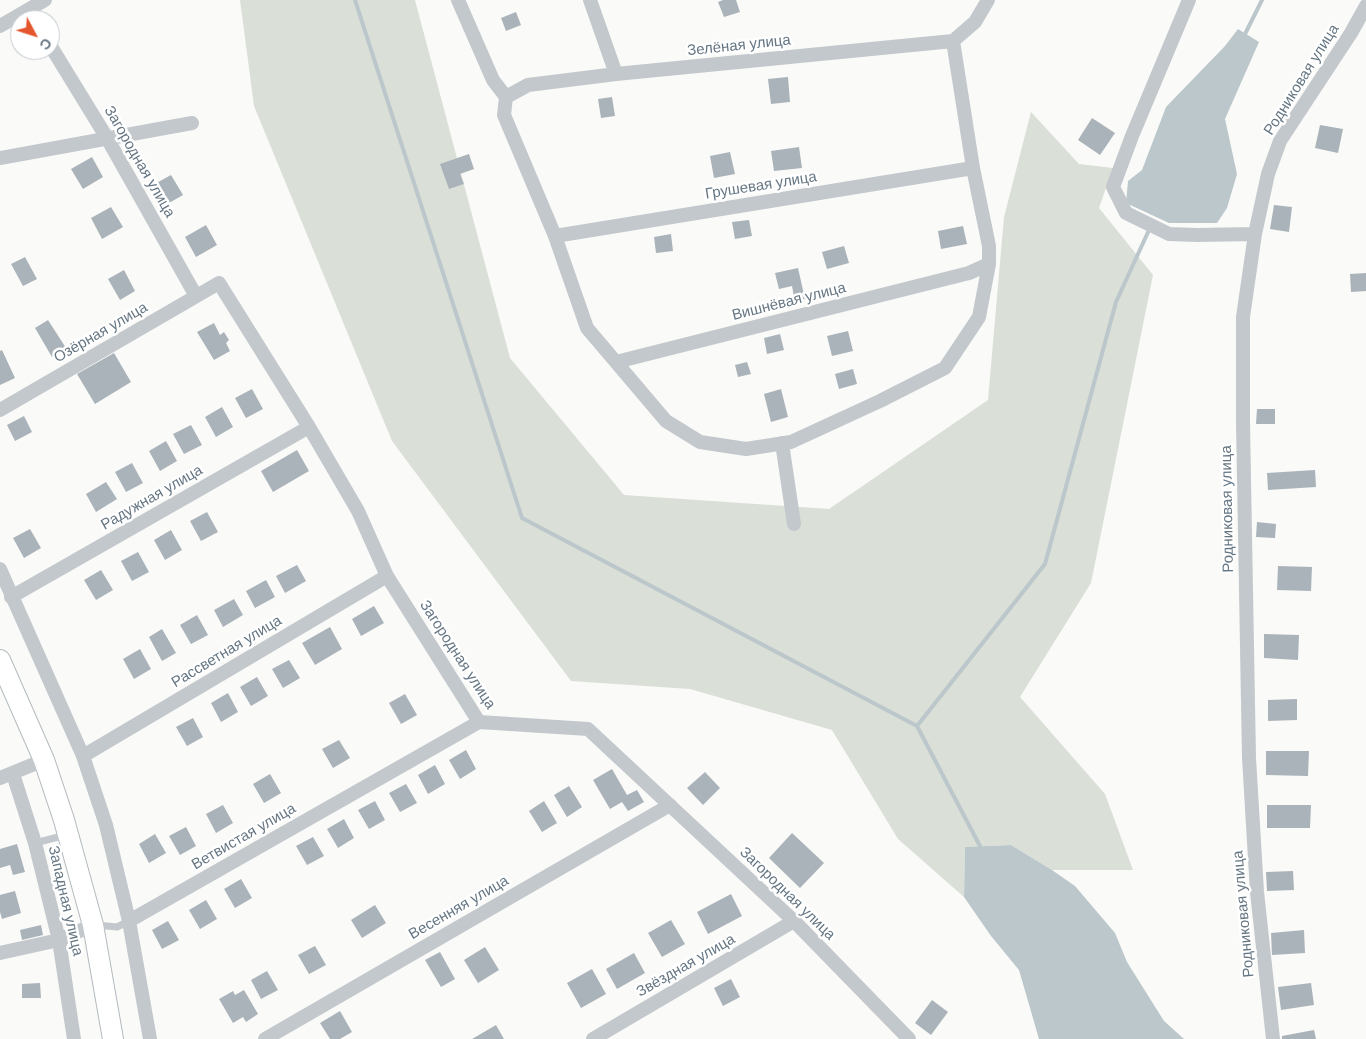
<!DOCTYPE html>
<meta charset="utf-8">
<style>
body{margin:0}
#map{position:relative;width:1366px;height:1039px;overflow:hidden;background:#fafaf8;font-family:"DM Sans",sans-serif}
canvas{display:block}
.north{position:absolute;left:10px;top:10px;width:50px;height:50px;box-sizing:border-box;background:#fff;border:1px solid #c1c8cd;border-radius:50%;rotate:130deg;font-size:14px;font-weight:700;line-height:20px;text-align:center;color:#657683}
.north::after{content:'';display:block;margin:auto;width:18px;height:22px;background:#e4572e;clip-path:polygon(50% 0,100% 100%,50% 72%,0 100%)}
</style>
<div id="map">
<canvas width="1366" height="1039"></canvas>
<div class="north">С</div>
</div>
<script>
const ctx = document.querySelector('canvas').getContext('2d');
ctx.lineJoin = 'round';
function fillPath(path, color) {
  ctx.fillStyle = color;
  ctx.fill(path, 'evenodd');
}
function shape(rows) {
  const path = new Path2D();
  for (const r of rows) {
    path.moveTo(r[0], r[1]);
    for (let i = 2; i < r.length; i += 2) path.lineTo(r[i], r[i + 1]);
  }
  return path;
}
function trace(path, color, width, dash) {
  ctx.strokeStyle = color;
  ctx.lineWidth = width;
  ctx.lineCap = dash ? 'butt' : 'round';
  ctx.setLineDash(dash || []);
  ctx.stroke(path);
}
function drawText(font, color, halo, rows, align = 'center') {
  ctx.font = font + ' "DM Sans",sans-serif';
  ctx.lineWidth = 5;
  ctx.setLineDash([]);
  ctx.textBaseline = 'middle';
  ctx.strokeStyle = halo;
  ctx.fillStyle = color;
  for (const [text, x, y, turn = 0] of rows) {
    ctx.save();
    ctx.translate(x, y);
    ctx.rotate((+turn || 0) * Math.PI / 180);
    ctx.textAlign = isNaN(turn) ? turn : align;
    if (halo) ctx.strokeText(text, 0, 0);
    ctx.fillText(text, 0, 0);
    ctx.restore();
  }
}
fillPath(shape([
 [240,0,415,0,510,358,624,495,829,509,988,400,1004,217,1031,112,1079,164,1113,168,1099,208,1153,275,1091,583,1020,697,1105,794,1133,870,1052,870,1011,845,965,847,964,897,898,839,832,730,690,689,571,681,392,441,254,106]
]), '#dadfd7');
fillPath(shape([
 [1238,29,1259,42,1225,119,1237,174,1227,208,1217,223,1169,223,1126,203,1128,181,1142,170,1166,107,1225,46],
 [1011,845,1052,870,1075,886,1115,933,1127,962,1164,1021,1184,1039,1039,1039,1019,970,991,936,964,897,965,847]
]), '#bbc7cb');
trace(shape([
 [355,0,522,518,917,726,982,850],
 [1244,36,1262,0],
 [917,726,1045,564,1116,302,1149,230]
]), '#bbc7cb', 4);
fillPath(shape([
 [723,0,736,0,740,12,724,17,718,2],
 [516,12,521,25,506,31,501,18],
 [788,77,790,102,771,104,768,79],
 [612,97,615,116,601,118,598,99],
 [1092,118,1115,133,1100,155,1078,140],
 [1320,125,1343,129,1338,153,1315,148],
 [799,147,802,168,774,171,771,151],
 [730,152,735,174,714,178,710,156],
 [469,154,474,169,460,174,464,184,449,189,440,164],
 [92,157,103,177,83,189,71,169],
 [171,175,183,195,162,207,151,186],
 [1274,205,1292,207,1289,232,1270,229],
 [111,207,123,227,102,239,91,218],
 [749,220,752,236,735,239,732,222],
 [206,225,217,245,196,257,185,237],
 [963,226,967,244,941,249,938,231],
 [671,234,673,251,656,253,654,237],
 [844,246,849,263,827,269,822,252],
 [25,257,37,279,23,286,11,264],
 [798,268,805,299,795,302,792,286,779,289,775,273],
 [124,270,135,291,120,300,108,279],
 [1366,273,1366,291,1351,292,1350,274],
 [48,320,66,348,52,357,35,328],
 [214,323,220,335,224,332,229,340,226,343,230,351,214,360,197,332],
 [848,331,853,351,832,356,827,336],
 [780,334,784,350,767,354,764,338],
 [2,350,15,378,0,385,0,351],
 [114,353,131,382,95,404,77,374],
 [747,362,751,374,738,377,735,365],
 [853,369,857,384,839,389,835,374],
 [252,389,263,409,246,418,235,398],
 [781,389,788,417,771,422,764,394],
 [222,407,233,427,216,437,205,417],
 [1257,409,1275,409,1275,424,1256,424],
 [24,416,32,432,15,441,7,425],
 [191,425,202,445,184,454,173,434],
 [166,441,177,461,160,471,149,451],
 [297,450,309,471,273,492,261,471],
 [132,463,143,483,126,492,115,472],
 [1315,470,1316,487,1268,490,1267,473],
 [106,482,117,499,96,512,86,494],
 [207,512,218,532,201,541,190,521],
 [1257,522,1276,524,1275,538,1256,537],
 [30,529,41,548,24,558,13,538],
 [171,530,182,550,165,560,154,540],
 [138,552,149,572,132,581,121,561],
 [297,565,306,581,285,593,276,576],
 [1278,566,1312,567,1311,591,1277,590],
 [101,570,113,590,96,600,84,580],
 [266,580,275,597,255,608,246,591],
 [234,599,243,615,223,627,214,610],
 [374,606,384,623,361,636,352,619],
 [197,615,208,635,191,644,180,625],
 [330,627,342,649,315,665,302,643],
 [162,629,176,653,162,661,149,637],
 [1264,634,1299,635,1298,660,1264,658],
 [140,649,151,669,134,679,123,659],
 [289,660,300,678,283,688,272,669],
 [257,677,268,696,251,706,240,687],
 [228,693,238,712,221,722,211,703],
 [405,694,417,715,401,724,389,703],
 [1297,699,1297,720,1268,721,1268,700],
 [193,718,203,737,187,746,176,727],
 [339,740,350,758,333,768,322,749],
 [466,750,476,769,460,779,449,760],
 [1266,751,1309,751,1308,776,1266,775],
 [435,765,445,784,428,794,418,775],
 [612,769,627,795,637,790,644,802,628,811,622,802,610,809,593,780],
 [705,772,720,788,703,805,687,788],
 [270,774,281,793,264,803,253,784],
 [406,784,417,803,400,812,389,793],
 [569,786,582,807,567,817,554,795],
 [375,801,385,820,369,829,358,810],
 [544,801,557,823,542,832,529,811],
 [223,805,233,823,216,833,206,814],
 [1267,805,1311,805,1310,828,1267,828],
 [344,819,354,838,338,848,327,829],
 [186,827,196,846,180,855,169,836],
 [792,833,824,863,800,888,769,858],
 [155,834,166,853,149,863,139,844],
 [313,837,324,856,307,865,296,846],
 [17,844,25,872,13,875,10,865,0,868,0,849],
 [1293,871,1294,890,1267,891,1266,872],
 [241,879,252,898,235,908,224,889],
 [15,891,21,913,2,919,0,912,0,895],
 [731,894,742,916,708,934,697,912],
 [206,900,217,919,200,929,189,910],
 [375,905,386,923,362,938,351,920],
 [671,920,685,944,662,957,648,933],
 [168,921,179,940,162,949,152,930],
 [41,925,43,935,22,940,20,930],
 [1304,930,1305,953,1272,955,1271,933],
 [315,946,326,965,309,974,298,955],
 [485,947,499,970,478,983,464,960],
 [440,952,455,979,441,987,425,960],
 [634,953,645,973,617,989,606,969],
 [592,969,606,994,581,1008,567,983],
 [267,971,278,990,261,999,251,980],
 [731,979,740,997,723,1006,714,988],
 [40,983,41,998,22,998,22,984],
 [1311,983,1314,1005,1281,1010,1278,987],
 [244,990,258,1014,246,1022,243,1017,233,1023,219,999,233,991,235,995],
 [932,1000,948,1012,931,1035,915,1023],
 [340,1011,352,1032,340,1039,330,1039,320,1023],
 [496,1025,504,1039,472,1039],
 [1314,1030,1316,1039,1282,1039,1282,1036]
]), '#aab3b9');
const secondary = shape([
 [0,660,44,760,64,820,93,925,113,1039]
]);
trace(secondary, '#b3babf', 22);
trace(shape([
 [35,843,66,835],
 [96,925,117,927,129,921]
]), '#c3c8cc', 7);
trace(shape([
 [458,0,493,80,506,97],
 [590,0,616,74],
 [1189,0,1132,136,1113,187,1126,213,1169,234,1197,235,1255,234],
 [0,26,45,0],
 [953,41,616,74,528,85,506,97,504,115,555,236,587,328,666,421,700,442,746,449,791,442,880,401,945,368,979,317,989,264],
 [50,45,107,138,196,296],
 [0,158,192,123],
 [555,236,973,168],
 [616,362,969,273,989,264,989,246,973,168,953,41,975,22,988,0],
 [0,410,219,283,309,427,358,511,387,576,479,722],
 [782,443,794,524],
 [0,569,83,756,106,825,129,921],
 [11,597,309,427],
 [479,722,588,729,794,921,909,1039],
 [83,756,387,576],
 [13,774,35,843,59,940,74,1039],
 [0,778,44,760],
 [0,953,59,940,93,925],
 [150,1039,129,921,479,722],
 [265,1039,670,805],
 [593,1039,794,921],
 [1273,1039,1257,892,1249,758,1243,422,1243,317,1255,234,1268,174,1280,141,1351,33,1366,6]
]), '#c3c8cc', 14);
trace(secondary, '#fff', 20);
drawText('15px', '#657683', '#fff', [
 ["Зелёная улица",739,46,-6],
 ["Родниковая улица",1302,80,-58],
 ["Загородная улица",139,162,60],
 ["Грушевая улица",761,186,-9],
 ["Вишнёвая улица",789,302,-14],
 ["Озёрная улица",101,333,-30],
 ["Радужная улица",152,498,-30],
 ["Родниковая улица",1228,509,-91],
 ["Рассветная улица",227,652,-31],
 ["Загородная улица",457,655,57],
 ["Ветвистая улица",244,837,-30],
 ["Загородная улица",787,894,44],
 ["Западная улица",65,901,77],
 ["Весенняя улица",459,908,-30],
 ["Родниковая улица",1244,914,-95],
 ["Звёздная улица",686,966,-30]
]);
</script>
